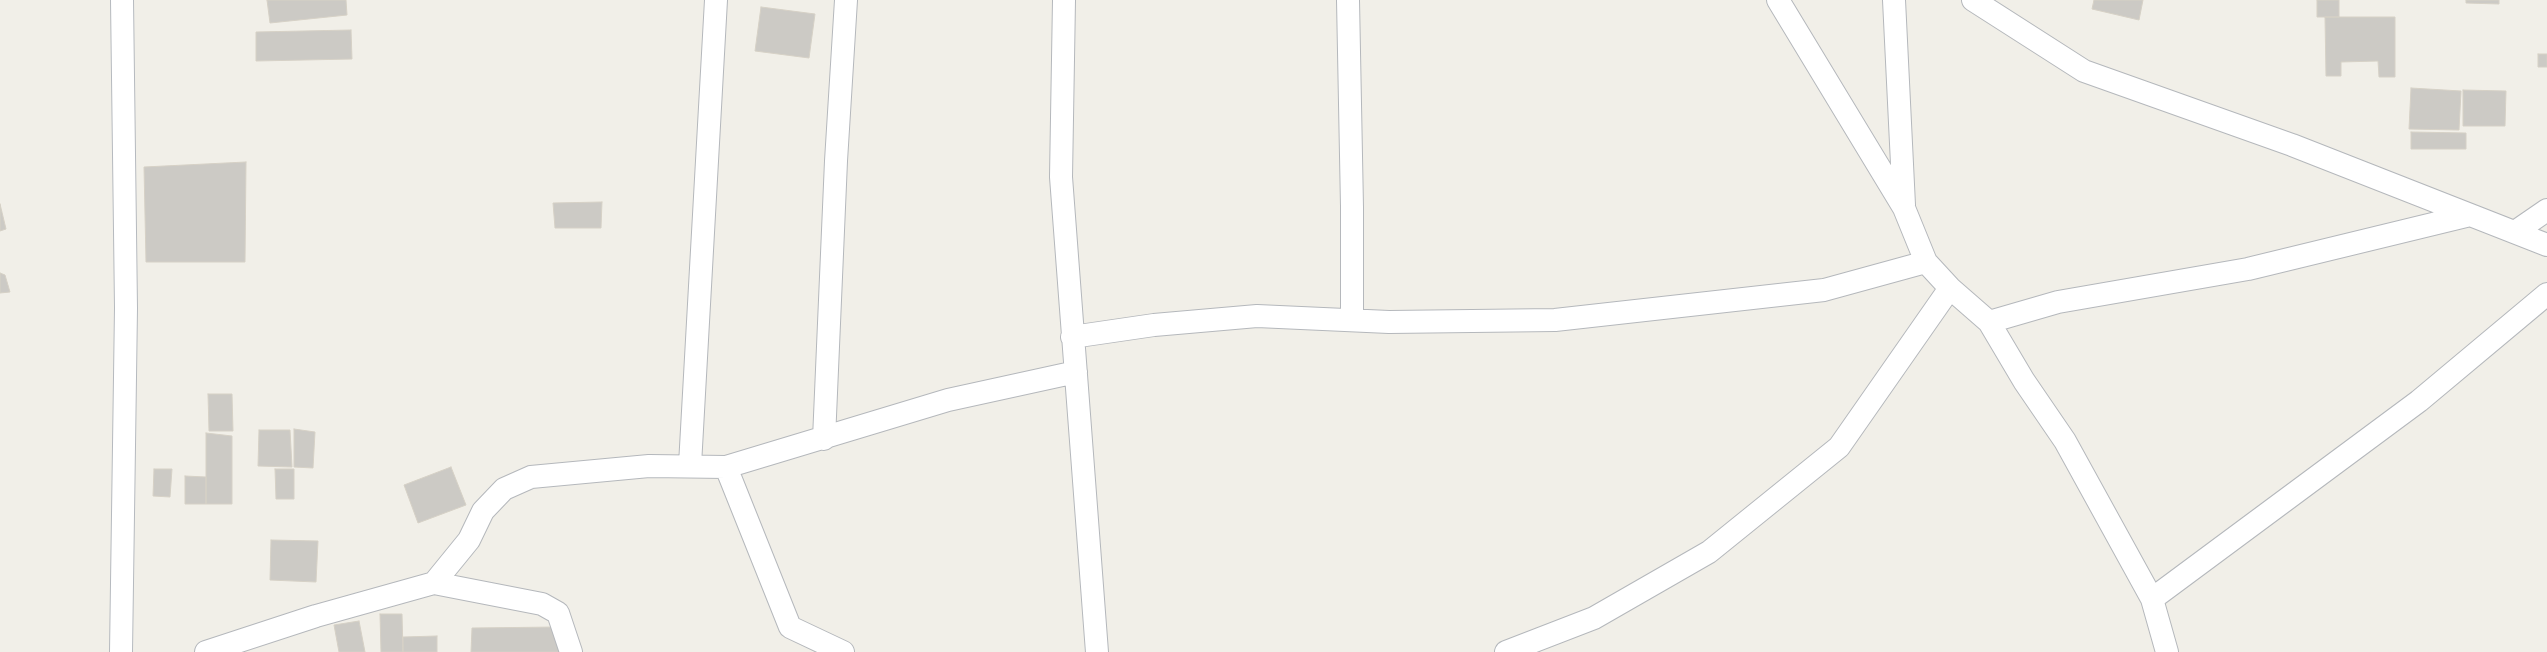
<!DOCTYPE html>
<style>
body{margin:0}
canvas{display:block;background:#f1efe8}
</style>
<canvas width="2547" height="652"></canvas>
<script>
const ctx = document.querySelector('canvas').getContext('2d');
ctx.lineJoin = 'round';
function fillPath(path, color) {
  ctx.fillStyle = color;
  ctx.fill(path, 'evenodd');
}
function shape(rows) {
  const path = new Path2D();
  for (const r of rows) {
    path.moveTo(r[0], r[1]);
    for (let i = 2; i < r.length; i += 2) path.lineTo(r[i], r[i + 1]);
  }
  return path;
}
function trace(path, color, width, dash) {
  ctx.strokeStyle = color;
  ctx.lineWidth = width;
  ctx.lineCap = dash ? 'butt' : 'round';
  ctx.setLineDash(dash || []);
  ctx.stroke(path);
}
const building = shape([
 [267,0,346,0,347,15,270,23,267,0],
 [2094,0,2143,0,2139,20,2092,9,2094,0],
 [2317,0,2339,0,2339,17,2317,17,2317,0],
 [2466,0,2499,0,2499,4,2466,3,2466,0],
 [761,7,815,14,809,58,755,51,761,7],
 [2325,17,2395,17,2395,77,2379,77,2378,61,2341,62,2341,76,2326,76,2325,17],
 [351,30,352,59,256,61,256,32,351,30],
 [2538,54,2547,54,2547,67,2538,67,2538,54],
 [2411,88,2461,91,2459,130,2409,129,2411,88],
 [2463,90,2506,91,2505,126,2463,126,2463,90],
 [2411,132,2466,133,2466,149,2411,149,2411,132],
 [246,162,245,262,146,262,144,167,246,162],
 [602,202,601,228,555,228,553,203,602,202],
 [0,204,6,229,0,231,0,204],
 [0,273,5,275,10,292,0,293,0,273],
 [208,394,232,394,233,431,209,431,208,394],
 [294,429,315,432,313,468,294,467,294,429],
 [259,430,290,430,292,467,258,466,259,430],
 [206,433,232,436,232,504,206,504,206,433],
 [451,467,466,505,418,523,404,485,451,467],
 [154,469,172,469,170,497,153,496,154,469],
 [275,469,294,469,294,499,276,499,275,469],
 [185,476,206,477,206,504,185,504,185,476],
 [271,540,318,541,316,582,270,580,271,540],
 [380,614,402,614,403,652,381,652,380,614],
 [359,621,365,652,339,652,334,625,359,621],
 [557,627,559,652,471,652,472,628,557,627],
 [437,636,437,652,403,652,403,637,437,636]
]);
fillPath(building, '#cccac5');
trace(building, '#d6d1c6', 1);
const street = shape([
 [1064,0,1061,177,1097,652],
 [1348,0,1352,207,1352,319],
 [1778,0,1904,208,1926,262,1950,288,1989,322,2024,381,2065,441,2152,599,2167,652],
 [1894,0,1904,205],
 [1973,0,2084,71,2292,145,2547,245],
 [2515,232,2547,210],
 [1989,322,2058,302,2248,269,2470,215],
 [1072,337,1154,325,1257,316,1389,322,1555,320,1824,290,1926,262],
 [824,439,836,161,846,0],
 [690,465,716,0],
 [726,467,790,627,843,652],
 [434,583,542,604,558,613,571,652],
 [2152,599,2419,401,2547,294],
 [206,652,316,616,434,583,469,540,483,511,504,489,531,477,649,466,726,467,948,400,1076,372],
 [1506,652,1594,618,1709,552,1839,447,1950,288]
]);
const secondary = shape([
 [121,652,126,308,122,0]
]);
trace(street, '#b5b8bc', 24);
trace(secondary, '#b6babf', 24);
trace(street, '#fff', 22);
trace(secondary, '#fff', 22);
</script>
